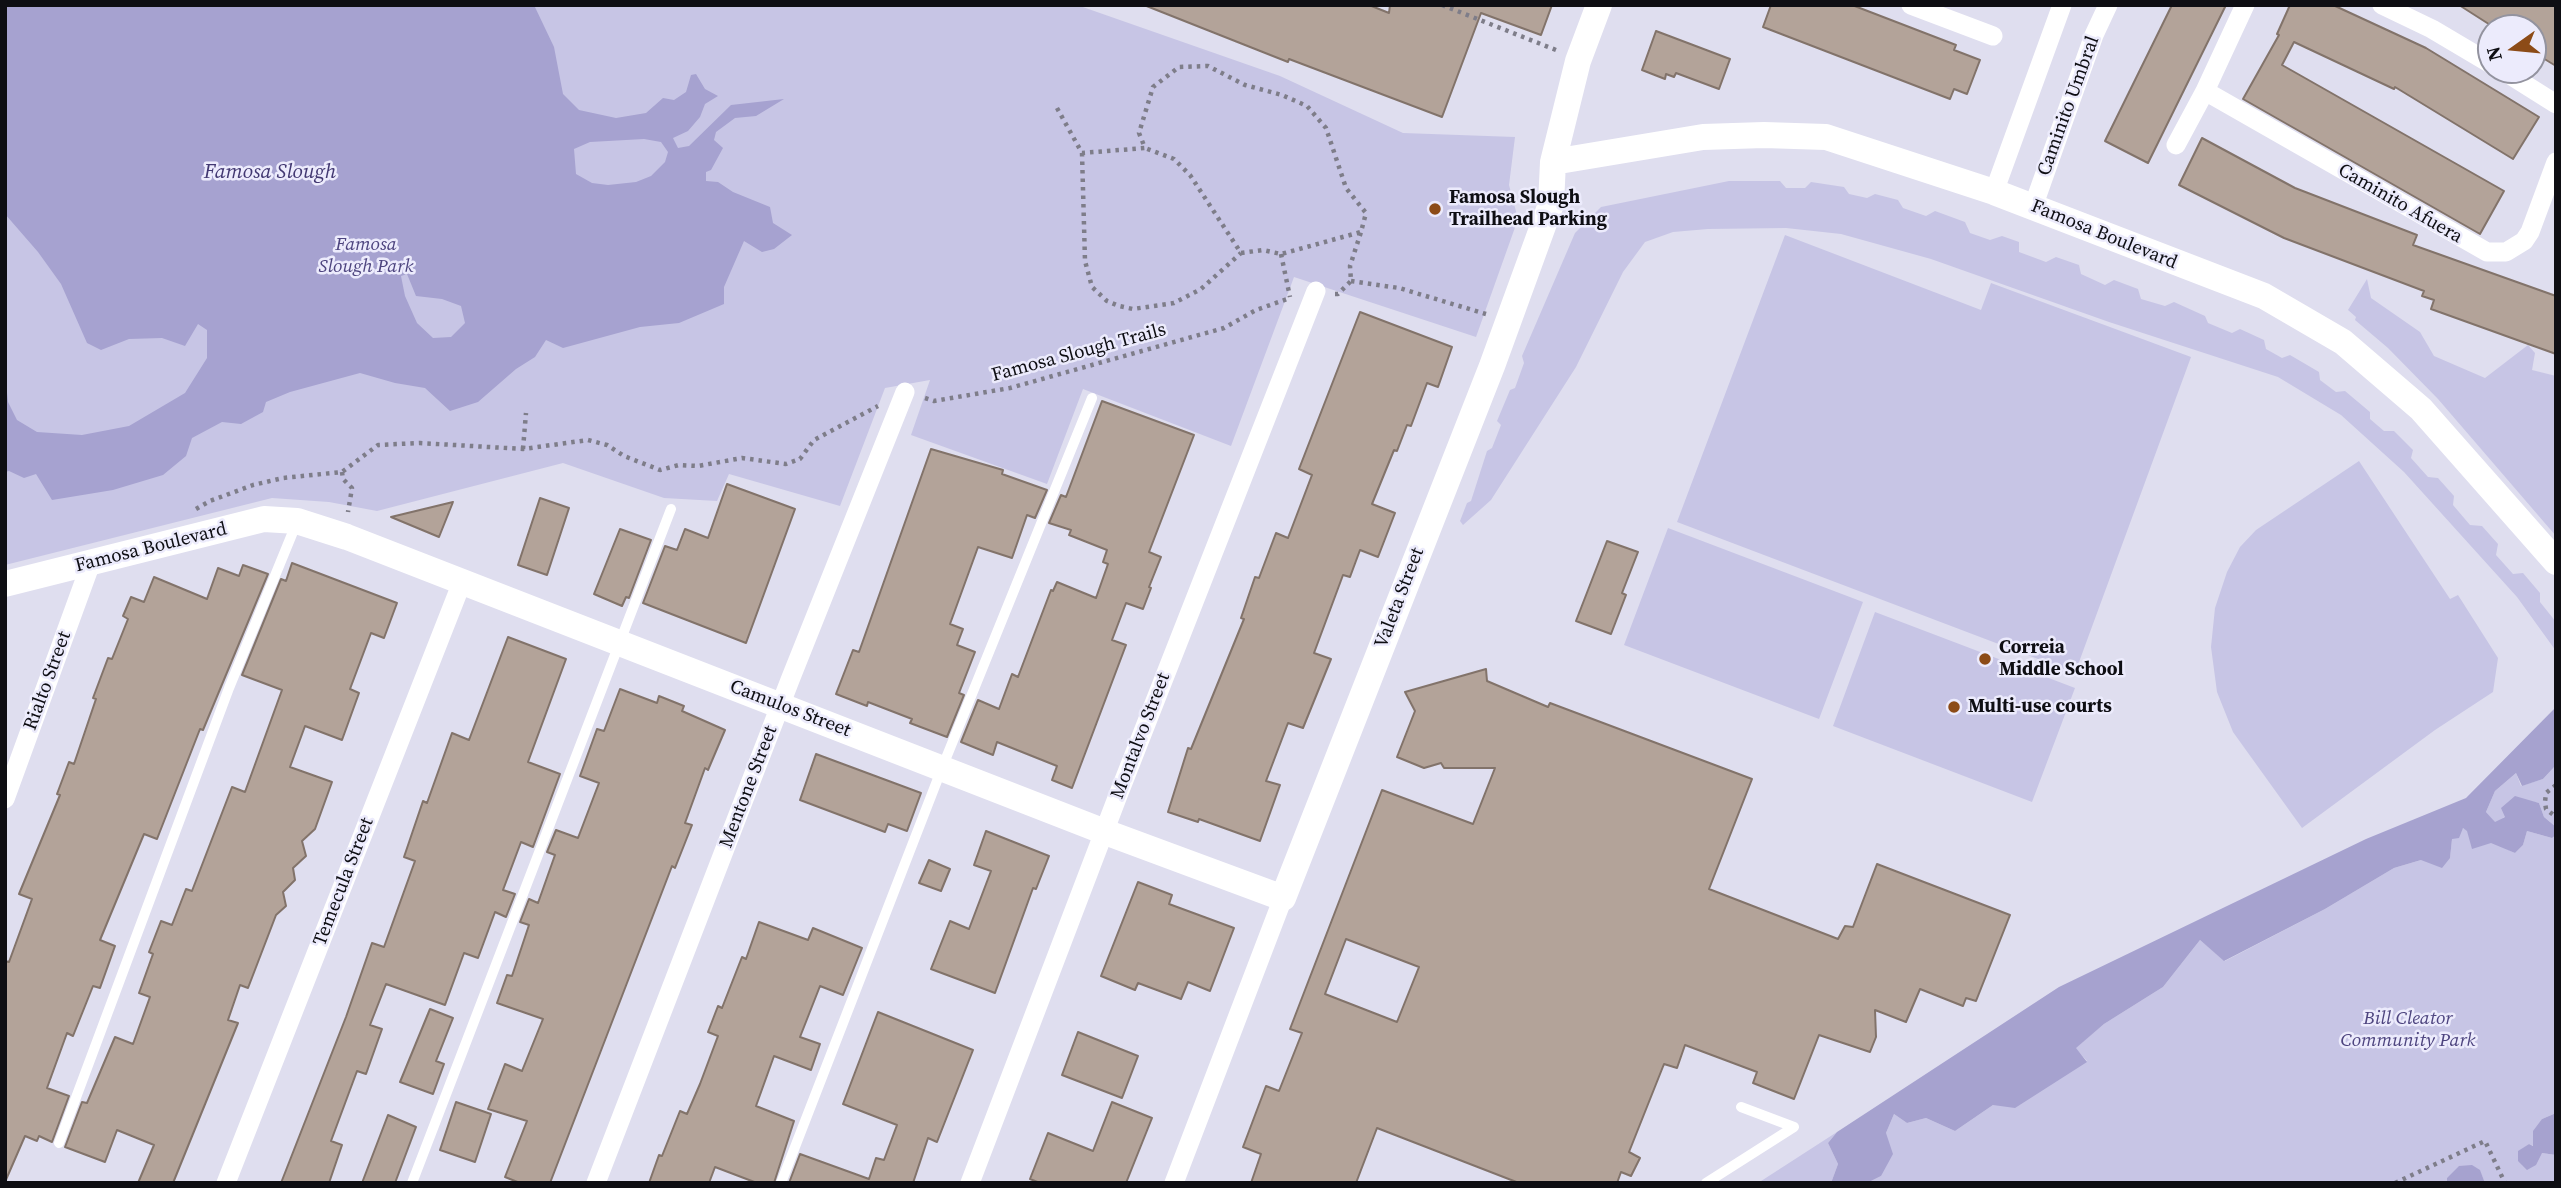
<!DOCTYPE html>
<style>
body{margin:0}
#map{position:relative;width:2561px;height:1188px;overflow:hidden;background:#dfdeef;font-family:"Source Serif 4",serif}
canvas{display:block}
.frame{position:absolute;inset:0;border:7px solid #0e0e13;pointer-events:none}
.north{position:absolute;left:2477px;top:14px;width:70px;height:70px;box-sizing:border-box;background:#ecebfc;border:2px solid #93939f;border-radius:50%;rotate:255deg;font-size:19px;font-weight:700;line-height:28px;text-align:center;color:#0e0e13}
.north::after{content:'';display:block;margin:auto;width:24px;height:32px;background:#8c4b17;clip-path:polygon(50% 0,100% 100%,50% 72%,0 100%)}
</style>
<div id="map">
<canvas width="2561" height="1188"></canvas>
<div class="frame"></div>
<div class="north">N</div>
</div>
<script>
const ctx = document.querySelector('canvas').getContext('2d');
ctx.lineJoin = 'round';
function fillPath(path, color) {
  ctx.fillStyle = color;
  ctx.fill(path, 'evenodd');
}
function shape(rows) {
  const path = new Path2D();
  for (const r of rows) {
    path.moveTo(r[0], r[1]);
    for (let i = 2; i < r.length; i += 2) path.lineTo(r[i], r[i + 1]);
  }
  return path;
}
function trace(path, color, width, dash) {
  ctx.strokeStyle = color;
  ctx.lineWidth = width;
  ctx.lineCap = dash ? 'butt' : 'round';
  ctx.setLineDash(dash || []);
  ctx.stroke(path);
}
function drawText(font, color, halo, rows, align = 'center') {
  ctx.font = font + ' "Source Serif 4",serif';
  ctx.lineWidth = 5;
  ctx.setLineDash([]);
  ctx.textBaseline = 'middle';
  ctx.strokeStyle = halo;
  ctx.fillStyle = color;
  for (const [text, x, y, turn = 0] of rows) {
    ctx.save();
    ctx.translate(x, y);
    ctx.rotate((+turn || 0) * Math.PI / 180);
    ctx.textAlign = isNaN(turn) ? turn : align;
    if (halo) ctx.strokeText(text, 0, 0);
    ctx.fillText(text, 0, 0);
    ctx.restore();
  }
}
fillPath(shape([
 [5,5,1077,5,1280,76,1403,133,1515,137,1509,185,1518,219,1476,337,1294,277,1231,446,1083,389,1047,484,911,435,930,380,885,388,840,506,729,474,717,501,664,498,563,463,377,511,329,502,272,498,5,565],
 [1729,181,1780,181,1786,188,1805,188,1811,182,1844,187,1849,194,1867,198,1875,194,1898,200,1903,208,1926,216,1935,211,1965,222,1970,233,1990,240,2002,236,2019,242,2019,252,2046,262,2056,257,2079,265,2081,274,2105,285,2114,280,2138,289,2141,299,2165,306,2174,302,2205,316,2208,323,2232,333,2240,329,2264,340,2266,349,2282,358,2290,355,2319,372,2320,380,2336,392,2345,391,2370,412,2370,419,2384,431,2394,431,2413,450,2411,458,2428,477,2438,478,2454,496,2453,505,2470,525,2482,526,2498,544,2496,555,2513,574,2523,573,2540,593,2540,602,2556,622,2556,651,2517,597,2404,472,2341,415,2278,377,2109,322,1931,259,1841,234,1786,228,1708,229,1673,232,1645,242,1623,272,1576,367,1491,500,1463,525,1460,521,1467,503,1471,501,1487,451,1492,448,1501,425,1497,421,1510,390,1515,388,1524,363,1522,356,1575,233,1601,207],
 [1785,235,1981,310,1991,283,2191,357,2075,673,1677,522],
 [2367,279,2371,298,2420,332,2434,356,2485,378,2528,345,2535,353,2532,370,2556,376,2556,536,2438,399,2388,348,2355,320,2356,317,2348,310],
 [2359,461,2450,599,2458,595,2498,658,2493,692,2435,730,2302,828,2233,732,2217,692,2211,647,2215,608,2227,572,2240,547,2256,530],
 [1668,528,1863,602,1819,719,1624,645],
 [1875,612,2075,688,2032,802,1833,726],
 [2556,765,2556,827,2544,817,2539,803,2529,801,2495,823,2486,812,2495,791,2516,773,2521,786,2543,779],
 [2463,828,2515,853,2523,845,2527,831,2552,838,2556,835,2556,1113,2542,1119,2534,1146,2529,1144,2518,1152,2518,1161,2542,1153,2556,1155,2556,1183,2485,1183,2480,1171,2447,1178,2447,1183,1867,1183,1881,1176,1886,1133,1894,1114,1907,1123,1926,1118,1955,1131,1993,1105,2087,1061,2075,1048,2104,1024,2163,987,2200,940,2225,961,2325,909,2394,868,2421,860,2450,858,2452,838],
 [1837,1132,1828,1143,1838,1164,1831,1183,1758,1183]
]), '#c7c5e5');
fillPath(shape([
 [2556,707,2556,765,2543,779,2522,786,2516,773,2495,791,2486,812,2495,822,2505,817,2501,808,2515,796,2539,803,2544,817,2556,827,2556,835,2552,838,2527,831,2523,845,2515,853,2491,843,2472,849,2467,831,2463,828,2459,838,2452,839,2450,858,2442,868,2421,860,2394,868,2325,909,2224,961,2200,940,2163,987,2104,1024,2076,1048,2087,1062,2015,1108,1993,1105,1955,1131,1926,1118,1907,1123,1894,1114,1886,1133,1893,1154,1881,1176,1867,1183,1831,1183,1838,1164,1828,1143,1837,1132,2059,987,2366,839,2466,798],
 [2556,1113,2556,1155,2542,1153,2536,1165,2527,1170,2518,1161,2518,1151,2529,1144,2533,1146,2533,1131,2542,1119],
 [2472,1165,2480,1170,2485,1183,2447,1183,2447,1178,2459,1166]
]), '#a6a2cf');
fillPath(shape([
 [5,5,534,5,554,47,563,94,579,110,616,118,646,113,663,98,674,100,686,92,691,75,696,74,705,89,718,96,705,104,700,117,688,131,673,138,678,148,689,146,731,105,784,99,756,116,735,118,716,132,714,140,723,148,711,170,706,172,706,181,718,182,733,192,770,207,773,223,792,235,774,249,762,252,744,241,724,287,724,304,679,323,640,327,563,348,546,340,535,357,516,369,478,402,450,411,425,388,395,383,360,373,290,392,266,402,263,412,241,424,222,422,192,438,186,456,163,475,113,490,52,500,36,474,24,478,9,471,5,472,5,374,8,402,17,420,37,432,82,435,129,426,185,393,207,358,207,330,198,324,185,346,162,338,129,339,101,350,87,343,61,284,38,252,5,214],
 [644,139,661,142,668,152,665,162,651,176,636,182,608,185,592,183,576,174,574,149,590,142],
 [407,274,416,296,442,299,461,306,465,323,451,337,433,338,417,323,405,296,401,276]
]), '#a6a2d0');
const building = shape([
 [1144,5,1369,5,1389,13,1390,5,1552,5,1541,35,1481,13,1442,117,1289,59,1288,62,1144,5],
 [1771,5,1852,5,1956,45,1954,50,1980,60,1967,94,1954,89,1950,99,1763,27,1771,5],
 [2172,5,2226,5,2148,163,2105,141,2172,5],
 [2290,5,2333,5,2426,48,2539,117,2513,159,2395,87,2394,89,2294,42,2282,65,2504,191,2480,234,2243,99,2279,35,2277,34,2290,5],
 [2459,5,2556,5,2556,66,2533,52,2533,28,2495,28,2459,5],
 [1656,31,1730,59,1719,89,1676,73,1674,77,1666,74,1665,79,1642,70,1656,31],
 [2202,138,2295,188,2417,235,2413,245,2556,296,2556,354,2431,309,2434,300,2422,296,2424,291,2284,238,2179,185,2202,138],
 [1360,312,1452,347,1438,387,1427,383,1411,426,1407,425,1397,451,1394,450,1372,504,1395,513,1378,557,1360,550,1350,577,1343,575,1314,653,1331,659,1303,728,1288,723,1266,781,1280,785,1260,841,1199,819,1198,822,1168,812,1188,748,1191,749,1244,619,1241,618,1255,577,1259,578,1276,533,1288,538,1312,475,1299,469,1360,312],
 [1102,401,1194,435,1149,552,1161,557,1149,587,1151,588,1143,609,1126,603,1112,640,1126,645,1072,788,1052,780,1057,766,997,742,993,755,961,742,978,700,999,709,1012,674,1018,677,1051,590,1053,591,1057,582,1096,598,1108,564,1103,562,1107,550,1069,535,1071,530,1049,523,1061,495,1066,497,1102,401],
 [931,449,1003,470,1002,474,1047,490,1035,518,1027,515,1012,558,978,547,950,624,963,629,957,645,975,652,959,693,964,695,947,737,910,723,912,719,868,702,867,706,836,694,853,650,859,652,931,449],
 [727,484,795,509,746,643,643,603,665,546,677,550,685,529,708,538,727,484],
 [540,498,569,508,547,575,518,565,540,498],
 [453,502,439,537,391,517,453,502],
 [620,529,651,540,629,598,626,597,622,606,594,594,620,529],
 [1607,541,1638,552,1622,593,1626,595,1611,634,1576,621,1607,541],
 [292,563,397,603,384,638,371,633,350,689,359,693,342,740,305,726,290,767,332,782,315,829,302,841,306,856,293,868,295,880,283,892,286,906,276,915,248,988,240,985,228,1020,238,1023,173,1183,138,1183,154,1145,117,1130,105,1162,65,1147,82,1102,87,1103,115,1037,133,1044,150,997,139,993,153,954,149,952,161,921,172,925,186,889,192,891,232,787,245,792,282,690,242,675,281,579,286,581,292,563],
 [243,565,268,574,203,730,200,729,157,839,144,834,100,940,115,946,100,988,93,986,73,1036,67,1033,47,1088,69,1096,52,1142,39,1136,37,1141,25,1136,5,1182,5,961,9,962,32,899,19,894,60,795,57,794,69,762,74,764,96,699,93,698,108,658,112,659,128,619,123,616,131,597,144,602,154,577,207,599,218,568,239,576,243,565],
 [508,637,566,659,528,762,560,774,533,847,521,842,503,890,515,894,506,917,495,912,478,958,464,953,445,1005,386,984,370,1025,382,1029,366,1074,357,1071,331,1141,342,1145,329,1183,281,1183,346,1017,372,943,384,947,415,861,404,857,423,801,427,803,452,733,469,740,508,637],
 [1486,669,1487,681,1548,707,1550,703,1752,779,1709,889,1838,939,1845,926,1853,927,1877,864,2010,915,1976,1001,1966,998,1963,1006,1920,989,1906,1022,1875,1010,1876,1037,1870,1052,1819,1035,1794,1099,1753,1083,1757,1072,1685,1045,1677,1068,1664,1064,1629,1152,1640,1158,1631,1176,1621,1172,1617,1183,1519,1183,1377,1128,1356,1183,1251,1183,1261,1154,1243,1147,1266,1086,1279,1091,1302,1033,1290,1029,1382,790,1473,824,1495,768,1444,768,1441,763,1424,768,1397,757,1415,711,1405,692,1486,669],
 [1346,939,1419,967,1397,1022,1325,994,1346,939],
 [620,689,657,703,659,696,684,706,682,711,725,730,708,770,705,768,685,823,692,825,675,868,672,866,550,1183,520,1183,505,1177,527,1121,488,1109,505,1064,522,1071,543,1019,497,1003,507,975,512,976,529,925,520,922,529,899,538,903,555,855,547,852,556,830,578,838,599,783,580,776,597,729,604,731,620,689],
 [816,754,921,793,907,831,888,824,885,832,800,800,816,754],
 [986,831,1049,856,1036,889,1033,888,995,993,931,969,950,921,969,929,991,871,974,865,986,831],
 [929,860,950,869,941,891,919,883,929,860],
 [1138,882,1172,895,1169,904,1234,928,1210,991,1188,982,1181,999,1138,983,1135,990,1101,976,1138,882],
 [759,922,808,940,813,928,862,948,843,995,820,986,800,1037,820,1044,811,1070,774,1056,756,1106,794,1121,774,1183,757,1183,715,1167,709,1183,649,1183,659,1155,662,1156,680,1111,687,1114,700,1084,718,1036,708,1032,718,1006,722,1008,742,957,746,959,759,922],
 [430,1009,453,1018,436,1061,444,1064,433,1094,400,1082,430,1009],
 [878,1012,973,1050,937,1142,928,1138,913,1183,789,1183,800,1154,869,1179,876,1158,884,1160,897,1125,843,1104,878,1012],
 [1078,1032,1138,1056,1122,1098,1062,1075,1078,1032],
 [456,1102,491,1114,475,1162,440,1150,456,1102],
 [1112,1102,1152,1118,1126,1183,1040,1183,1030,1179,1048,1133,1093,1151,1112,1102],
 [388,1115,416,1127,395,1183,362,1183,388,1115]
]);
fillPath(building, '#b3a399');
trace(building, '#82736a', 2);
trace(shape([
 [1442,5,1556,50],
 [1057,108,1082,153,1145,148,1139,133,1153,87,1179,67,1208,66,1245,85,1282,95,1307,106,1326,128,1346,188,1366,213,1361,232,1281,254,1263,250,1241,253,1190,175,1174,159,1145,148],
 [1082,153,1085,261,1092,287,1107,301,1119,306,1133,309,1174,303,1201,289,1241,253],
 [1281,254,1290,297],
 [1351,281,1399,288,1486,314],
 [1335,294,1338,294,1351,281,1350,266,1361,232],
 [925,398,934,401,1010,388,1224,328,1256,310,1290,298],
 [523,449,526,413],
 [342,472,343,479,352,488,348,512],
 [196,509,210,501,253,485,283,478,342,472,378,445,420,443,523,449,588,440,607,445,624,456,660,470,679,465,698,466,742,458,786,464,800,459,814,440,878,406],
 [2556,785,2546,793,2545,802,2546,809,2556,817],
 [2395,1183,2485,1141,2505,1183]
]), '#7e7d89', 4.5, [3.5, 5]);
trace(shape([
 [59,1143,229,688,297,522],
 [412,1183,671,509],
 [781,1183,942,768,1092,398],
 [1706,1183,1794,1127,1741,1107]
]), '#fff', 10);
trace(shape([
 [1911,5,1993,36],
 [2382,5,2432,29,2491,64],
 [2502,70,2556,104],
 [2205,91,2487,252,2506,252,2524,241,2530,232,2556,162],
 [2176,145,2205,91,2245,5],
 [1994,192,2062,5],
 [2033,207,2094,35,2108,5],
 [5,799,91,563],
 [226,1183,462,582],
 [596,1183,790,680,905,392],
 [970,1183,1117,798,1316,291],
 [1174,1183,1283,898]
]), '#fff', 19);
trace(shape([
 [1553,162,1703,137,1764,135,1826,137,1994,192,2264,296,2343,342,2421,409,2556,562],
 [5,584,264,519,297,521,347,537,1105,832,1283,898,1492,366,1551,204,1553,162,1578,61,1599,5]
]), '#fff', 26);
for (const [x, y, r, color] of [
 [1435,209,7,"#8c4b17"],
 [1985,659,7,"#8c4b17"],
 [1954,707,7,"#8c4b17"]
]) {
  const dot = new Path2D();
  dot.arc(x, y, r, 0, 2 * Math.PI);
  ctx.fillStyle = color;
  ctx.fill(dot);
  trace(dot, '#ecebfc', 2.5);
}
drawText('19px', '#0e0e13', '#ecebfc', [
 ["Caminito Umbral",2069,106,-70],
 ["Caminito Afuera",2400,204,30],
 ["Famosa Boulevard",2104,235,22],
 ["Famosa Slough Trails",1079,353,-15],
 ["Famosa Boulevard",151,548,-14],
 ["Valeta Street",1400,598,-69],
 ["Rialto Street",48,681,-70],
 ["Camulos Street",790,709,21],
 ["Montalvo Street",1141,736,-69],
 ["Mentone Street",749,787,-69],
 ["Temecula Street",344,882,-69]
]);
drawText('bold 19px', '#0e0e13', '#ecebfc', [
 ["Famosa Slough",1449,198],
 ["Trailhead Parking",1449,220],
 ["Correia",1999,648],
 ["Middle School",1999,670],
 ["Multi-use courts",1968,707]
], 'left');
drawText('italic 19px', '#4d447f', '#ecebfc', [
 ["Famosa",366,245],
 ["Slough Park",366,267],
 ["Bill Cleator",2408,1019],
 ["Community Park",2408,1041]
]);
drawText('italic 21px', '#423872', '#ecebfc', [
 ["Famosa Slough",270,173]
]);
</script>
